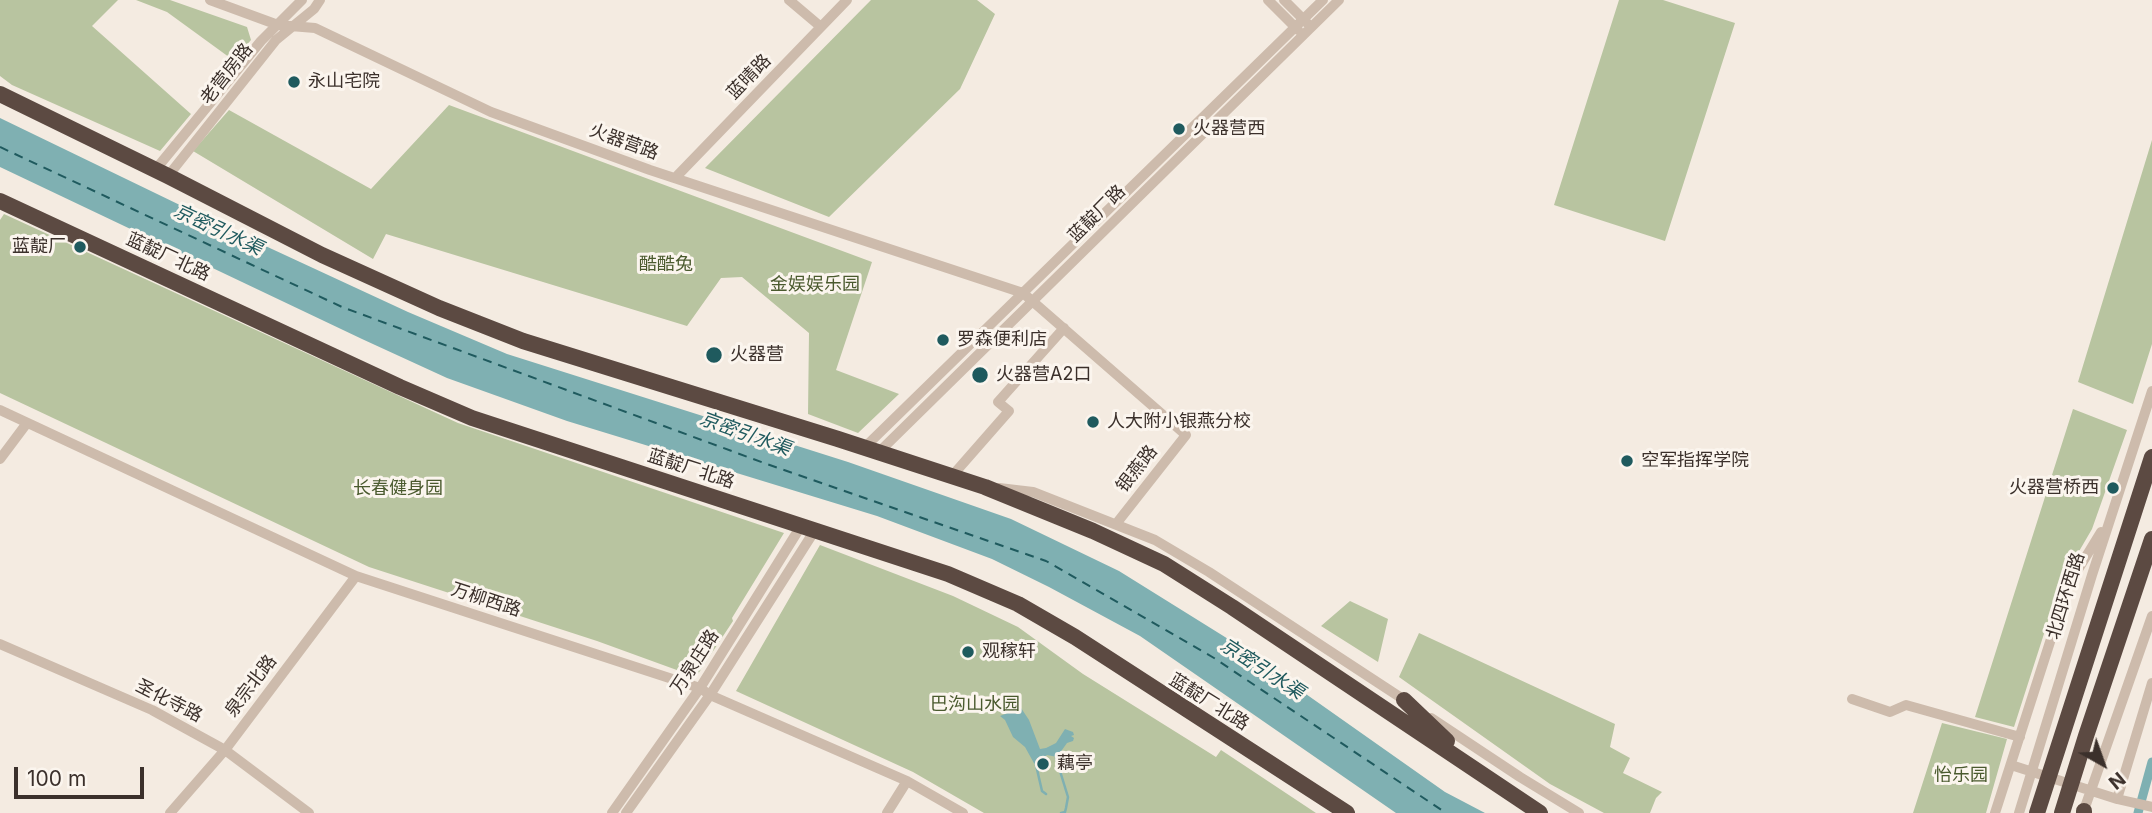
<!DOCTYPE html>
<meta charset="utf-8">
<style>
body{margin:0}
#map{position:relative;width:2152px;height:813px;overflow:hidden;background:#f4ebe1;font-family:Inter,sans-serif}
canvas{display:block}
.north{position:absolute;left:2068px;top:729px;width:70px;height:70px;-webkit-text-stroke:5px #fbf5ee;paint-order:stroke;rotate:140deg;font-size:19px;font-weight:700;line-height:28px;text-align:center;color:#3b302b}
.north::after{content:'';display:block;margin:auto;width:24px;height:32px;background:#3b302b;clip-path:polygon(50% 0,100% 100%,50% 72%,0 100%)}
.scale{position:absolute;left:14px;top:767px;width:130px;height:32px;box-sizing:border-box;border:4px solid #3b302b;border-top:0;padding-left:9px;font-size:21px;line-height:24px;white-space:nowrap;color:#3b302b;-webkit-text-stroke:5px #fbf5ee;paint-order:stroke}
</style>
<div id="map">
<canvas width="2152" height="813"></canvas>
<div class="north">N</div>
<div class="scale">100 m</div>
</div>
<script>
const ctx = document.querySelector('canvas').getContext('2d');
ctx.lineJoin = 'round';
function fillPath(path, color) {
  ctx.fillStyle = color;
  ctx.fill(path, 'evenodd');
}
function shape(rows) {
  const path = new Path2D();
  for (const r of rows) {
    path.moveTo(r[0], r[1]);
    for (let i = 2; i < r.length; i += 2) path.lineTo(r[i], r[i + 1]);
  }
  return path;
}
function trace(path, color, width, dash) {
  ctx.strokeStyle = color;
  ctx.lineWidth = width;
  ctx.lineCap = dash ? 'butt' : 'round';
  ctx.setLineDash(dash || []);
  ctx.stroke(path);
}
function drawText(font, color, halo, rows, align = 'center') {
  ctx.font = font + ' Inter,"Noto Sans SC",sans-serif';
  ctx.lineWidth = 6;
  ctx.setLineDash([]);
  ctx.textBaseline = 'middle';
  ctx.strokeStyle = halo;
  ctx.fillStyle = color;
  for (const [text, x, y, turn = 0] of rows) {
    ctx.save();
    ctx.translate(x, y);
    ctx.rotate((+turn || 0) * Math.PI / 180);
    ctx.textAlign = isNaN(turn) ? turn : align;
    if (halo) ctx.strokeText(text, 0, 0);
    ctx.fillText(text, 0, 0);
    ctx.restore();
  }
}
fillPath(shape([
 [0,0,118,0,92,26,191,114,160,151,12,85,0,76],
 [136,0,170,0,247,27,251,40,233,60,167,12],
 [871,0,977,0,995,14,960,89,829,217,705,168],
 [1619,0,1663,0,1735,23,1665,241,1554,205],
 [449,105,872,262,836,370,899,394,858,433,808,414,809,333,742,277,721,278,687,326,386,234,373,259,193,151,229,110,371,189],
 [2152,140,2152,344,2133,404,2078,382],
 [4,214,458,423,784,533,732,618,733,621,696,677,597,641,369,567,0,393,0,220],
 [2073,409,2127,430,2092,529,2060,584,2014,727,1975,717],
 [820,545,953,596,1018,627,1083,674,1216,757,1221,750,1316,813,984,813,913,772,736,691],
 [1350,601,1388,619,1378,662,1321,626],
 [1419,633,1615,724,1610,747,1630,758,1623,773,1662,792,1656,798,1650,813,1604,813,1550,784,1399,677],
 [1942,723,2007,739,1986,813,1913,813]
]), '#b8c4a0');
fillPath(shape([
 [0,118,246,237,408,312,507,354,848,462,1011,519,1119,571,1225,637,1445,792,1485,813,1396,813,1140,636,1049,587,992,559,877,516,567,421,447,378,362,339,0,167],
 [1021,708,1029,720,1040,749,1046,748,1056,743,1065,729,1073,732,1074,735,1071,736,1074,738,1073,741,1067,743,1057,757,1047,755,1035,765,1025,747,1013,737,1005,720,1000,716]
]), '#7fb0b2');
trace(shape([
 [1056,758,1068,797,1066,808,1065,812,1061,813],
 [1036,765,1042,791,1046,794]
]), '#7fb0b2', 2.5);
trace(shape([
 [2138,813,2152,762]
]), '#7fb0b2', 9);
trace(shape([
 [0,147,342,307,764,463,1046,561,1214,658,1446,813]
]), '#1f5a5e', 2, [9, 7]);
trace(shape([
 [210,0,278,25,315,28,491,112,650,170,1023,293,1186,435,1116,524],
 [789,0,821,27],
 [1268,0,1298,30],
 [1284,0,1307,23],
 [156,169,261,41,302,0],
 [168,176,276,40,314,9,320,0],
 [675,178,847,0],
 [0,410,356,576,700,688,710,695,907,781,963,813],
 [865,447,1323,0],
 [879,452,1339,0],
 [0,459,27,423],
 [952,476,1009,411,998,402,1064,328],
 [999,488,1033,492,1155,540,1209,572,1409,703],
 [0,644,152,710,225,750,309,813],
 [1852,699,1890,712,1906,705,2020,737],
 [1431,718,1520,777,1579,813],
 [2011,765,2117,799,2152,807],
 [2117,799,2152,683],
 [170,813,225,750,356,576],
 [612,813,700,688,801,526],
 [626,813,710,695,815,530],
 [887,813,907,781],
 [1995,813,2068,586,2101,532],
 [2019,813,2092,575,2152,391],
 [2083,813,2152,616]
]), '#cdbbac', 10);
trace(shape([
 [0,94,168,176,322,255,439,308,523,341,838,439,985,487,1093,531,1164,564,1232,607,1540,813],
 [0,201,400,387,472,418,948,574,1018,604,1075,637,1347,813],
 [1404,700,1447,741],
 [2084,811,2084,813],
 [2037,813,2152,457],
 [2062,813,2086,736,2152,539]
]), '#5c4a42', 16);
for (const [x, y, r, color] of [
 [294,82,7,"#1f5a5e"],
 [1179,129,7,"#1f5a5e"],
 [80,247,7,"#1f5a5e"],
 [943,340,7,"#1f5a5e"],
 [714,355,9,"#1f5a5e"],
 [980,375,9,"#1f5a5e"],
 [1093,422,7,"#1f5a5e"],
 [1627,461,7,"#1f5a5e"],
 [2113,488,7,"#1f5a5e"],
 [968,652,7,"#1f5a5e"],
 [1043,764,7,"#1f5a5e"]
]) {
  const dot = new Path2D();
  dot.arc(x, y, r, 0, 2 * Math.PI);
  ctx.fillStyle = color;
  ctx.fill(dot);
  trace(dot, '#fbf5ee', 2.5);
}
drawText('18px', '#3b302b', '#fbf5ee', [
 ["老营房路",227,74,-52],
 ["蓝晴路",749,77,-46],
 ["火器营路",624,142,20],
 ["蓝靛厂路",1097,214,-45],
 ["蓝靛厂北路",168,257,25],
 ["蓝靛厂北路",691,469,18],
 ["银燕路",1137,469,-52],
 ["北四环西路",2066,596,-73],
 ["万柳西路",486,600,18],
 ["万泉庄路",695,662,-57],
 ["泉宗北路",251,686,-53],
 ["圣化寺路",169,701,27],
 ["蓝靛厂北路",1209,702,32]
]);
drawText('18px', '#3b302b', '#fbf5ee', [
 ["永山宅院",308,82],
 ["火器营西",1193,129],
 ["蓝靛厂",66,247,"right"],
 ["罗森便利店",957,340],
 ["火器营",730,355],
 ["火器营A2口",996,375],
 ["人大附小银燕分校",1107,422],
 ["空军指挥学院",1641,461],
 ["火器营桥西",2099,488,"right"],
 ["观稼轩",982,652],
 ["藕亭",1057,764]
], 'left');
drawText('18px', '#4a5a2e', '#fbf5ee', [
 ["酷酷兔",666,265],
 ["金娱娱乐园",815,285],
 ["长春健身园",398,489],
 ["巴沟山水园",975,705],
 ["怡乐园",1961,776]
]);
drawText('italic 19px', '#1f5a5e', '#fbf5ee', [
 ["京密引水渠",218,230,25],
 ["京密引水渠",745,434,20],
 ["京密引水渠",1262,669,33]
]);
</script>
